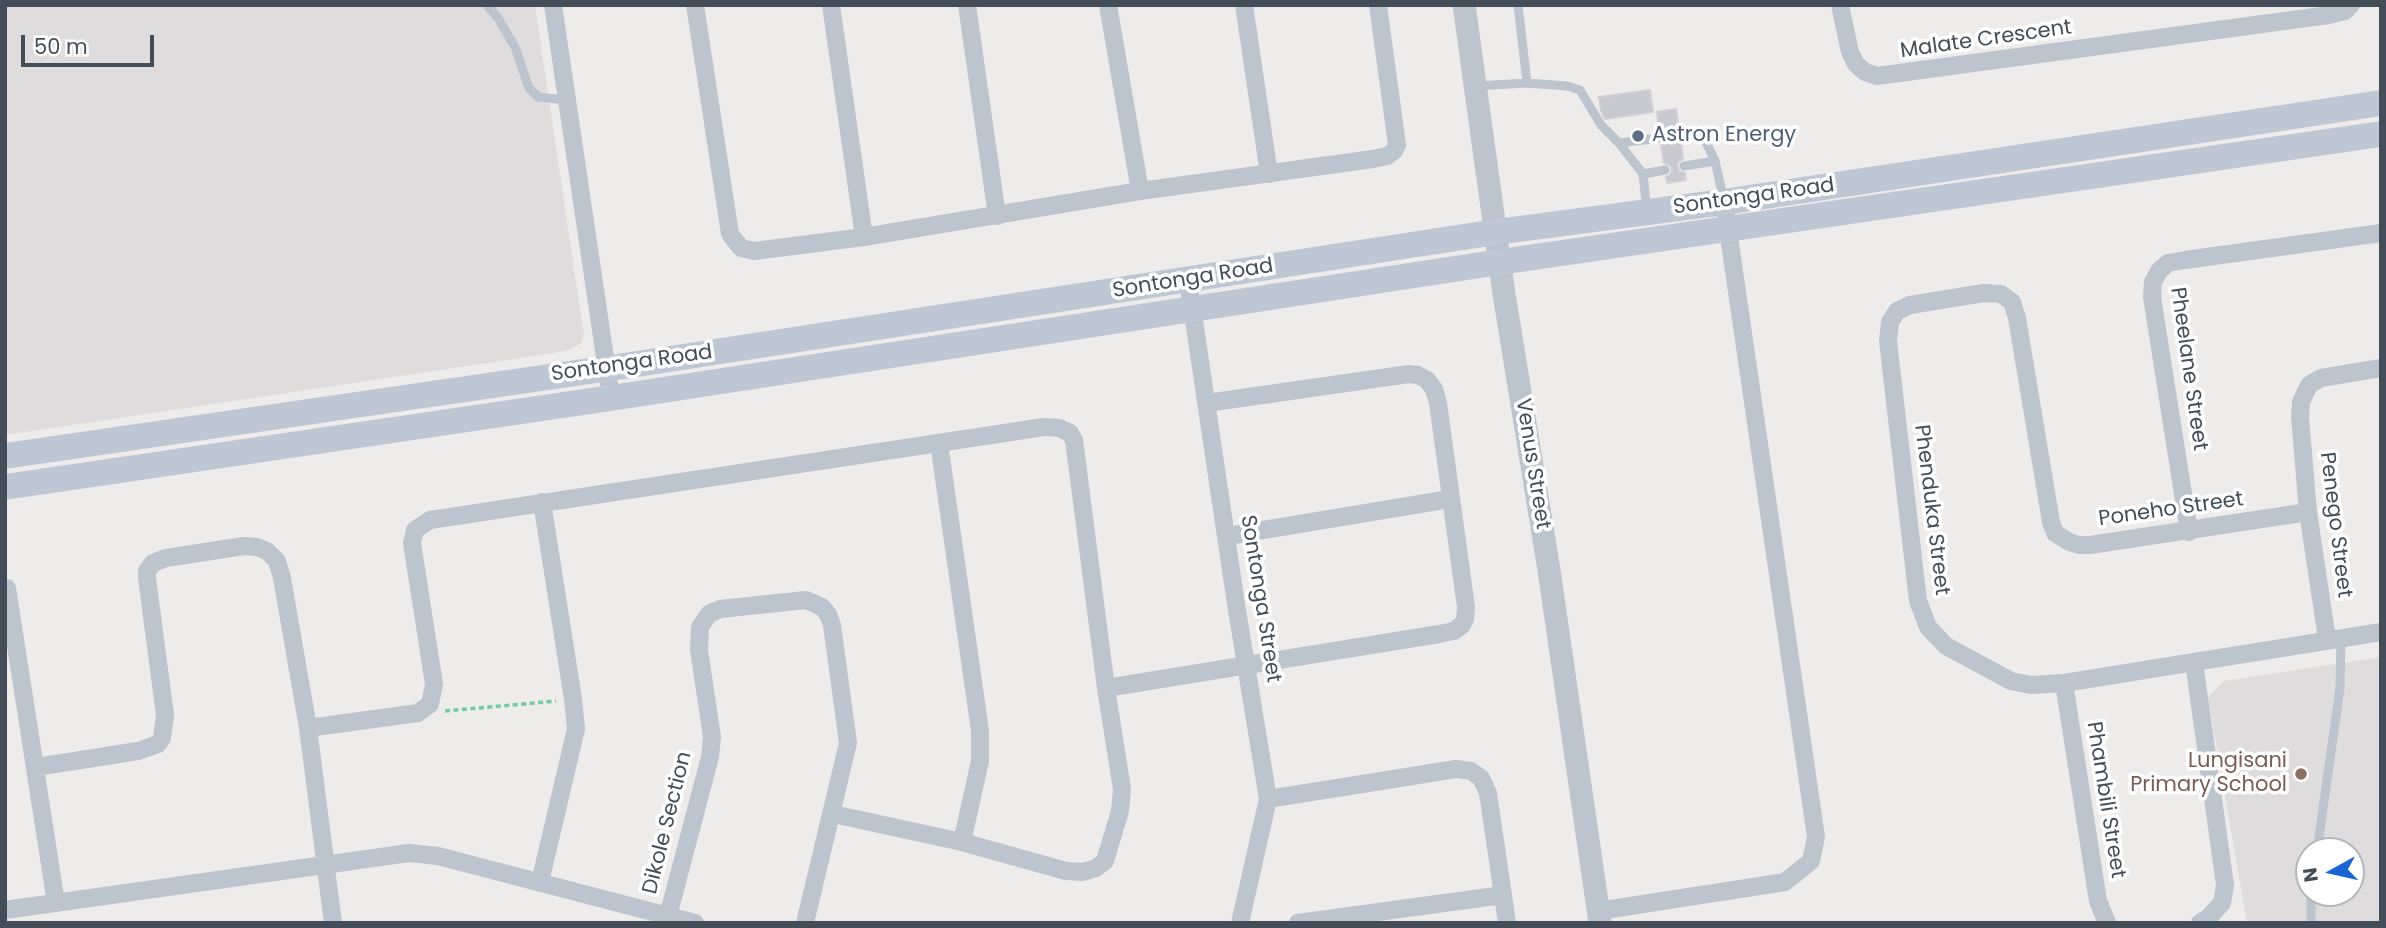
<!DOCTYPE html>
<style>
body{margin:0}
#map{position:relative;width:2386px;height:928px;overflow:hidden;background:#eeebeb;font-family:Poppins,sans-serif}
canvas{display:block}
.frame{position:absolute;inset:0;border:7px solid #444e58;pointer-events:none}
.north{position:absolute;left:2295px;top:837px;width:70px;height:70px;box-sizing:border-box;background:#fff;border:2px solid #b4b8bc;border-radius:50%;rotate:262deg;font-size:19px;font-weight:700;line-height:28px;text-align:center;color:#444e58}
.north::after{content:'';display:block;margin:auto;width:24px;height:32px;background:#1c65d7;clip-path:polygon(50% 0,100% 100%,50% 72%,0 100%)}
.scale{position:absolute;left:21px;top:35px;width:133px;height:32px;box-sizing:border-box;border:4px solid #444e58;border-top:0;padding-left:9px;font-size:21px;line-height:24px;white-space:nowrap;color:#444e58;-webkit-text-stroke:5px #fff;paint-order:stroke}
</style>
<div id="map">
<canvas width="2386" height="928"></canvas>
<div class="frame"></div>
<div class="north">N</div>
<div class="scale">50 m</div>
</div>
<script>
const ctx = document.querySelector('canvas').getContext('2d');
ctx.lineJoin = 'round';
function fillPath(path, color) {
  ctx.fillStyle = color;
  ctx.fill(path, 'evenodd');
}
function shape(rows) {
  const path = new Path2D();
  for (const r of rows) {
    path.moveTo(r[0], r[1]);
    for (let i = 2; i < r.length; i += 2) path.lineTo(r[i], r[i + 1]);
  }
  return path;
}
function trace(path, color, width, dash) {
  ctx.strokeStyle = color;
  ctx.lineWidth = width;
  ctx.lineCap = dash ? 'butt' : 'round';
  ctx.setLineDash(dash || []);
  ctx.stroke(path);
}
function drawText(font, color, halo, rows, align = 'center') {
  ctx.font = font + ' Poppins,sans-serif';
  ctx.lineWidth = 7;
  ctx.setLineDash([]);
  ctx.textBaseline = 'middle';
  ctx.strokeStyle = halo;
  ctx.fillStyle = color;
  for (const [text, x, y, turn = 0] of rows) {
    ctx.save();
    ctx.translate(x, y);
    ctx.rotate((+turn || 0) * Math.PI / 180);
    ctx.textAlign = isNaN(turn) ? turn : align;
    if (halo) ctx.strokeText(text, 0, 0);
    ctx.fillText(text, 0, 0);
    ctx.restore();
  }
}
fillPath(shape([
 [5,5,535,5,584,336,580,344,569,350,548,354,5,435],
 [2381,657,2381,923,2247,923,2208,697,2224,681],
 [2309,851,2351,851,2351,893,2309,893]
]), '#dfdcdd');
const building = shape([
 [1650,90,1653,112,1605,119,1601,111,1599,97,1650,90],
 [1676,109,1679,129,1674,133,1673,138,1677,142,1681,143,1683,159,1679,161,1677,166,1679,171,1685,173,1686,180,1667,183,1666,177,1670,175,1672,169,1670,165,1664,163,1661,145,1666,141,1667,136,1659,131,1657,112,1676,109]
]);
fillPath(building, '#c8cad0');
trace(building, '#cfd1d7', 2);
trace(shape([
 [445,711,556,701]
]), '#72c9a2', 3.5, [5, 3.5]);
trace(shape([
 [487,5,498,18,515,47,529,88,538,97,566,100],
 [1518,5,1527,83],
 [1477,86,1527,83,1567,86,1580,90,1601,125,1619,143,1643,174,1647,211],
 [1680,136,1696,134,1704,138,1715,161,1724,201],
 [1619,143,1660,138],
 [1684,166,1715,161],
 [1643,174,1665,170],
 [2317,851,2340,688,2341,637],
 [2311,923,2311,893]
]), '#bcc5ce', 9);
trace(shape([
 [553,5,611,398],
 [695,5,730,234,741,248,754,251,864,237,1140,191,1373,159,1387,156,1394,151,1397,145,1378,5],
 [831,5,864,237],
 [967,5,997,216],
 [1108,5,1140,191],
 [1244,5,1269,174],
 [1840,5,1850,52,1856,64,1865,72,1877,76,2329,15,2345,11,2351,5],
 [1188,280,1236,604,1268,799,1240,923],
 [939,443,980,731,980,761,962,842],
 [2308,512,2090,545,2079,545,2069,542,2055,533,2051,522,2017,318,2012,302,2001,294,1984,293,1910,305,1897,311,1890,322,1888,341,1918,601,1928,627,1946,646,2011,681,2031,685,2064,683,2381,632],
 [2189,532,2152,297,2153,282,2159,271,2168,263,2185,260,2381,233],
 [1227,536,1450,499],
 [7,588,56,903],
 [2327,639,2308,512,2300,417,2301,402,2309,385,2321,378,2381,368],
 [2194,662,2225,885,2222,903,2208,918,2200,923],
 [2064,683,2098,901,2107,923],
 [1106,688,1439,634,1454,631,1462,625,1465,619,1466,607,1438,403,1434,389,1427,380,1418,375,1409,374,1207,403],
 [308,728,418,713,430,704,434,684,412,543,415,530,430,520,1044,427,1059,428,1070,433,1074,440,1106,688,1122,789,1120,811,1105,861,1096,868,1083,872,1066,871,962,842,833,814],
 [36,767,138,751,158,744,162,738,165,715,147,578,147,571,153,563,166,558,244,546,257,547,267,551,277,561,282,578,308,728,333,923],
 [1268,799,1456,769,1471,771,1481,778,1488,793,1507,923],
 [540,882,576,729,573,699,542,502],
 [5,910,409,853,438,856,695,923],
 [1598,911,1785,882,1811,861,1816,837,1724,202],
 [668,916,710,757,712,737,699,650,700,627,709,614,720,609,806,600,822,607,828,614,832,625,848,743,805,923],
 [1298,923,1503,895]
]), '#bcc5ce', 18);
trace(shape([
 [1464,5,1504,294,1549,570,1600,923]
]), '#bcc5ce', 23);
trace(shape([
 [5,456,624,366,1496,232,1724,202,2381,103],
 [5,487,611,398,1500,262,2381,134]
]), '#bec8d5', 26);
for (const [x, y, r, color] of [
 [1638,136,7,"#5c6f8a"],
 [2301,774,7,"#8d6e63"]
]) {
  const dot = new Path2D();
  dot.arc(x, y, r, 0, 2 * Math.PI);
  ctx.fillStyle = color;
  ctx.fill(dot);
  trace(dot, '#fff', 2.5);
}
drawText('21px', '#444e58', '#fff', [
 ["Malate Crescent",1986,40,-8],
 ["Sontonga Road",1754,197,-8],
 ["Sontonga Road",1193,279,-9],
 ["Sontonga Road",632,364,-8],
 ["Pheelane Street",2188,369,82],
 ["Venus Street",1532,464,81],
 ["Phenduka Street",1931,510,83],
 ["Poneho Street",2171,510,-8],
 ["Penego Street",2335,525,83],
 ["Sontonga Street",1260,599,81],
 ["Phambili Street",2105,800,81],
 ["Dikole Section",668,823,-76]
]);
drawText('21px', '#4e5e75', '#fff', [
 ["Astron Energy",1652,136]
], 'left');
drawText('21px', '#785e54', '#fff', [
 ["Lungisani",2287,762],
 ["Primary School",2287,786]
], 'right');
</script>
